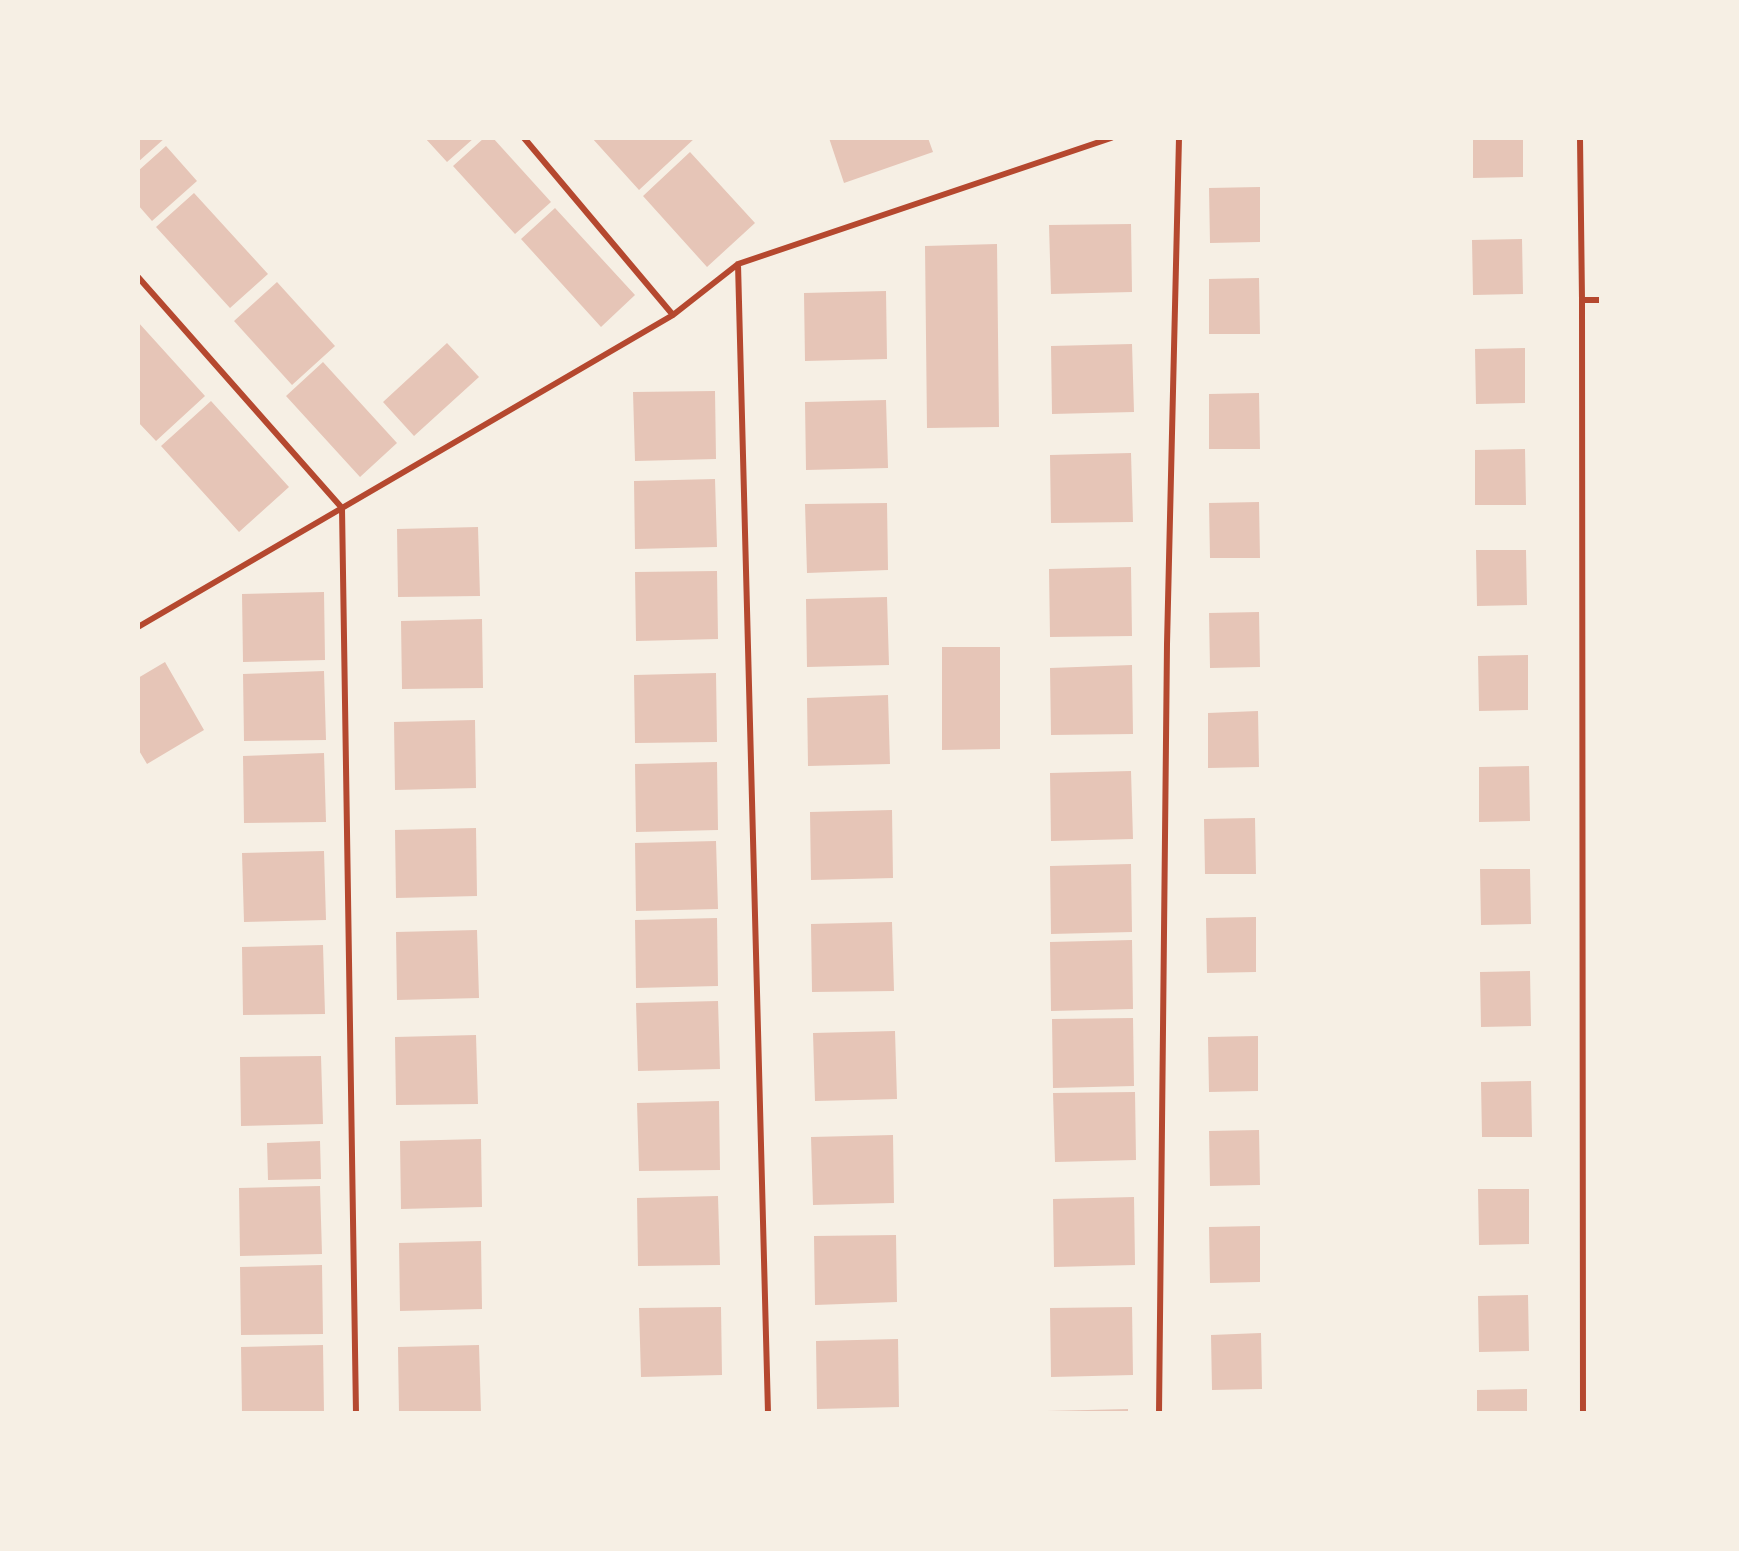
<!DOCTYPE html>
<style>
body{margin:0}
#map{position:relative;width:1739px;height:1551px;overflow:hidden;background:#f6efe4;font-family:Mulish,sans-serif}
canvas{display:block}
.frame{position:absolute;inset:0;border:140px solid #f6efe4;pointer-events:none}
</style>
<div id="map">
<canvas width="1739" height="1551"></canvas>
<div class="frame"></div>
</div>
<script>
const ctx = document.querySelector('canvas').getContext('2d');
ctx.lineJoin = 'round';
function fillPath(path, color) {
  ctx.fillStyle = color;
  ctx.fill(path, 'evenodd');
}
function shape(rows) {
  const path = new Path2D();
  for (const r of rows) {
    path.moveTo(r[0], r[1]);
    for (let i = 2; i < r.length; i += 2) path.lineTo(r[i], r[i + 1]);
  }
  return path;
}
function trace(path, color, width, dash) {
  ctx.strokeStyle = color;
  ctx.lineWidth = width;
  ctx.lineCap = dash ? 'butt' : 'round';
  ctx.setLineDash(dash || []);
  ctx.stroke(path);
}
fillPath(shape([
 [138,138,165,138,138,162],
 [425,138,474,138,447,162],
 [484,138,493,138,551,202,515,234,453,166],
 [592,138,695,138,639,190],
 [829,138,928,138,933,152,844,183],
 [1473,138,1523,138,1523,177,1473,178],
 [166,146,197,181,152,221,138,205,138,171],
 [690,152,755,223,707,267,643,196],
 [1260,187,1260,242,1210,243,1209,188],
 [194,193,268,274,230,308,156,227],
 [555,208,635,295,601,327,521,239],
 [1131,224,1132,292,1051,294,1049,225],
 [1522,239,1523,294,1473,295,1472,240],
 [997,244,999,427,927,428,925,246],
 [1259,278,1260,334,1209,334,1209,279],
 [277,282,335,346,292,385,234,321],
 [886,291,887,359,805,361,804,293],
 [138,322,205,396,156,441,138,422],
 [447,343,479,377,414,436,383,402],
 [1132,344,1134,412,1052,414,1051,346],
 [1525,348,1525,403,1476,404,1475,349],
 [323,362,397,443,360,477,286,396],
 [715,391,716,459,635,461,633,392],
 [1259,393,1260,449,1209,449,1209,394],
 [886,400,888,468,806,470,805,402],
 [211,401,289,487,239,532,161,446],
 [1525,449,1526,505,1475,505,1475,450],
 [1131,453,1133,522,1051,523,1050,455],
 [715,479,717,547,635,549,634,481],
 [1259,502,1260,558,1210,558,1209,503],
 [887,503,888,570,807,573,805,504],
 [478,527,480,596,398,597,397,529],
 [1476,550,1526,550,1527,605,1477,606],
 [1131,567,1132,636,1050,637,1049,569],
 [717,571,718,639,636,641,635,572],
 [324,592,325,660,243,662,242,594],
 [887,597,889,665,807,667,806,599],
 [1259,612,1260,667,1210,668,1209,613],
 [482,619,483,688,402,689,401,621],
 [942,647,1000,647,1000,749,942,750],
 [1528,655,1528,710,1479,711,1478,656],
 [165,662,204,730,147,764,138,749,138,678],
 [1132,665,1133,734,1051,735,1050,668],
 [324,671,326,740,244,741,243,674],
 [716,673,717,742,635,743,634,675],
 [888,695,890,764,808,766,807,698],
 [1258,711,1259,767,1208,768,1208,713],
 [475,720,476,788,395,790,394,722],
 [324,753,326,822,244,823,243,756],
 [717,762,718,830,636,832,635,764],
 [1529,766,1530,821,1479,822,1479,767],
 [1131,771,1133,839,1051,841,1050,773],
 [892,810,893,878,811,880,810,812],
 [1255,818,1256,874,1205,874,1204,819],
 [476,828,477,896,396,898,395,830],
 [716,841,718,909,636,911,635,843],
 [324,851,326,920,244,922,242,853],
 [1131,864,1132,932,1051,934,1050,866],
 [1480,869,1530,869,1531,924,1481,925],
 [1256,917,1256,972,1207,973,1206,918],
 [717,918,718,986,636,988,635,920],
 [892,922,894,991,812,992,811,924],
 [477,930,479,998,397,1000,396,932],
 [1132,940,1133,1009,1051,1011,1050,942],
 [323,945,325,1014,243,1015,242,947],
 [1530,971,1531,1026,1481,1027,1480,972],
 [718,1001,720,1069,638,1071,636,1003],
 [1133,1018,1134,1086,1053,1088,1052,1019],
 [895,1031,897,1099,815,1101,813,1033],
 [476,1035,478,1104,396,1105,395,1037],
 [1258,1036,1258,1091,1209,1092,1208,1037],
 [321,1056,323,1124,241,1126,240,1057],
 [1531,1081,1532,1137,1482,1137,1481,1082],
 [1135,1092,1136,1160,1055,1162,1053,1093],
 [719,1101,720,1170,639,1171,637,1103],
 [1259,1130,1260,1185,1210,1186,1209,1131],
 [893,1135,894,1203,813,1205,811,1137],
 [481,1139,482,1207,401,1209,400,1141],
 [320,1141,321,1179,268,1180,267,1143],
 [320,1186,322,1254,240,1256,239,1188],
 [1478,1189,1529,1189,1529,1244,1479,1245],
 [718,1196,720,1265,638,1266,637,1198],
 [1134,1197,1135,1265,1054,1267,1053,1199],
 [1260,1226,1260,1282,1210,1283,1209,1227],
 [896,1235,897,1302,815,1305,814,1236],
 [481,1241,482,1309,400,1311,399,1243],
 [322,1265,323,1334,241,1335,240,1267],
 [1528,1295,1529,1351,1479,1352,1478,1296],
 [721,1307,722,1375,641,1377,639,1308],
 [1132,1307,1133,1375,1051,1377,1050,1308],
 [1261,1333,1262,1389,1212,1390,1211,1335],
 [898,1339,899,1407,817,1409,816,1341],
 [323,1345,324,1413,242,1413,241,1347],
 [479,1345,481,1413,399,1413,398,1347],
 [1527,1389,1527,1413,1477,1413,1477,1390],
 [1128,1409,1128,1413,1047,1413,1047,1411]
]), '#e6c5b7');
trace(shape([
 [524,138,673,315],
 [1580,138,1582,300,1583,1413],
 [738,264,768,1413],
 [138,277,342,508,356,1413],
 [1582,300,1601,300],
 [138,627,673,315,738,264,1111,138],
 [1159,1413,1167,644,1179,138]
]), '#b5482f', 6);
</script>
